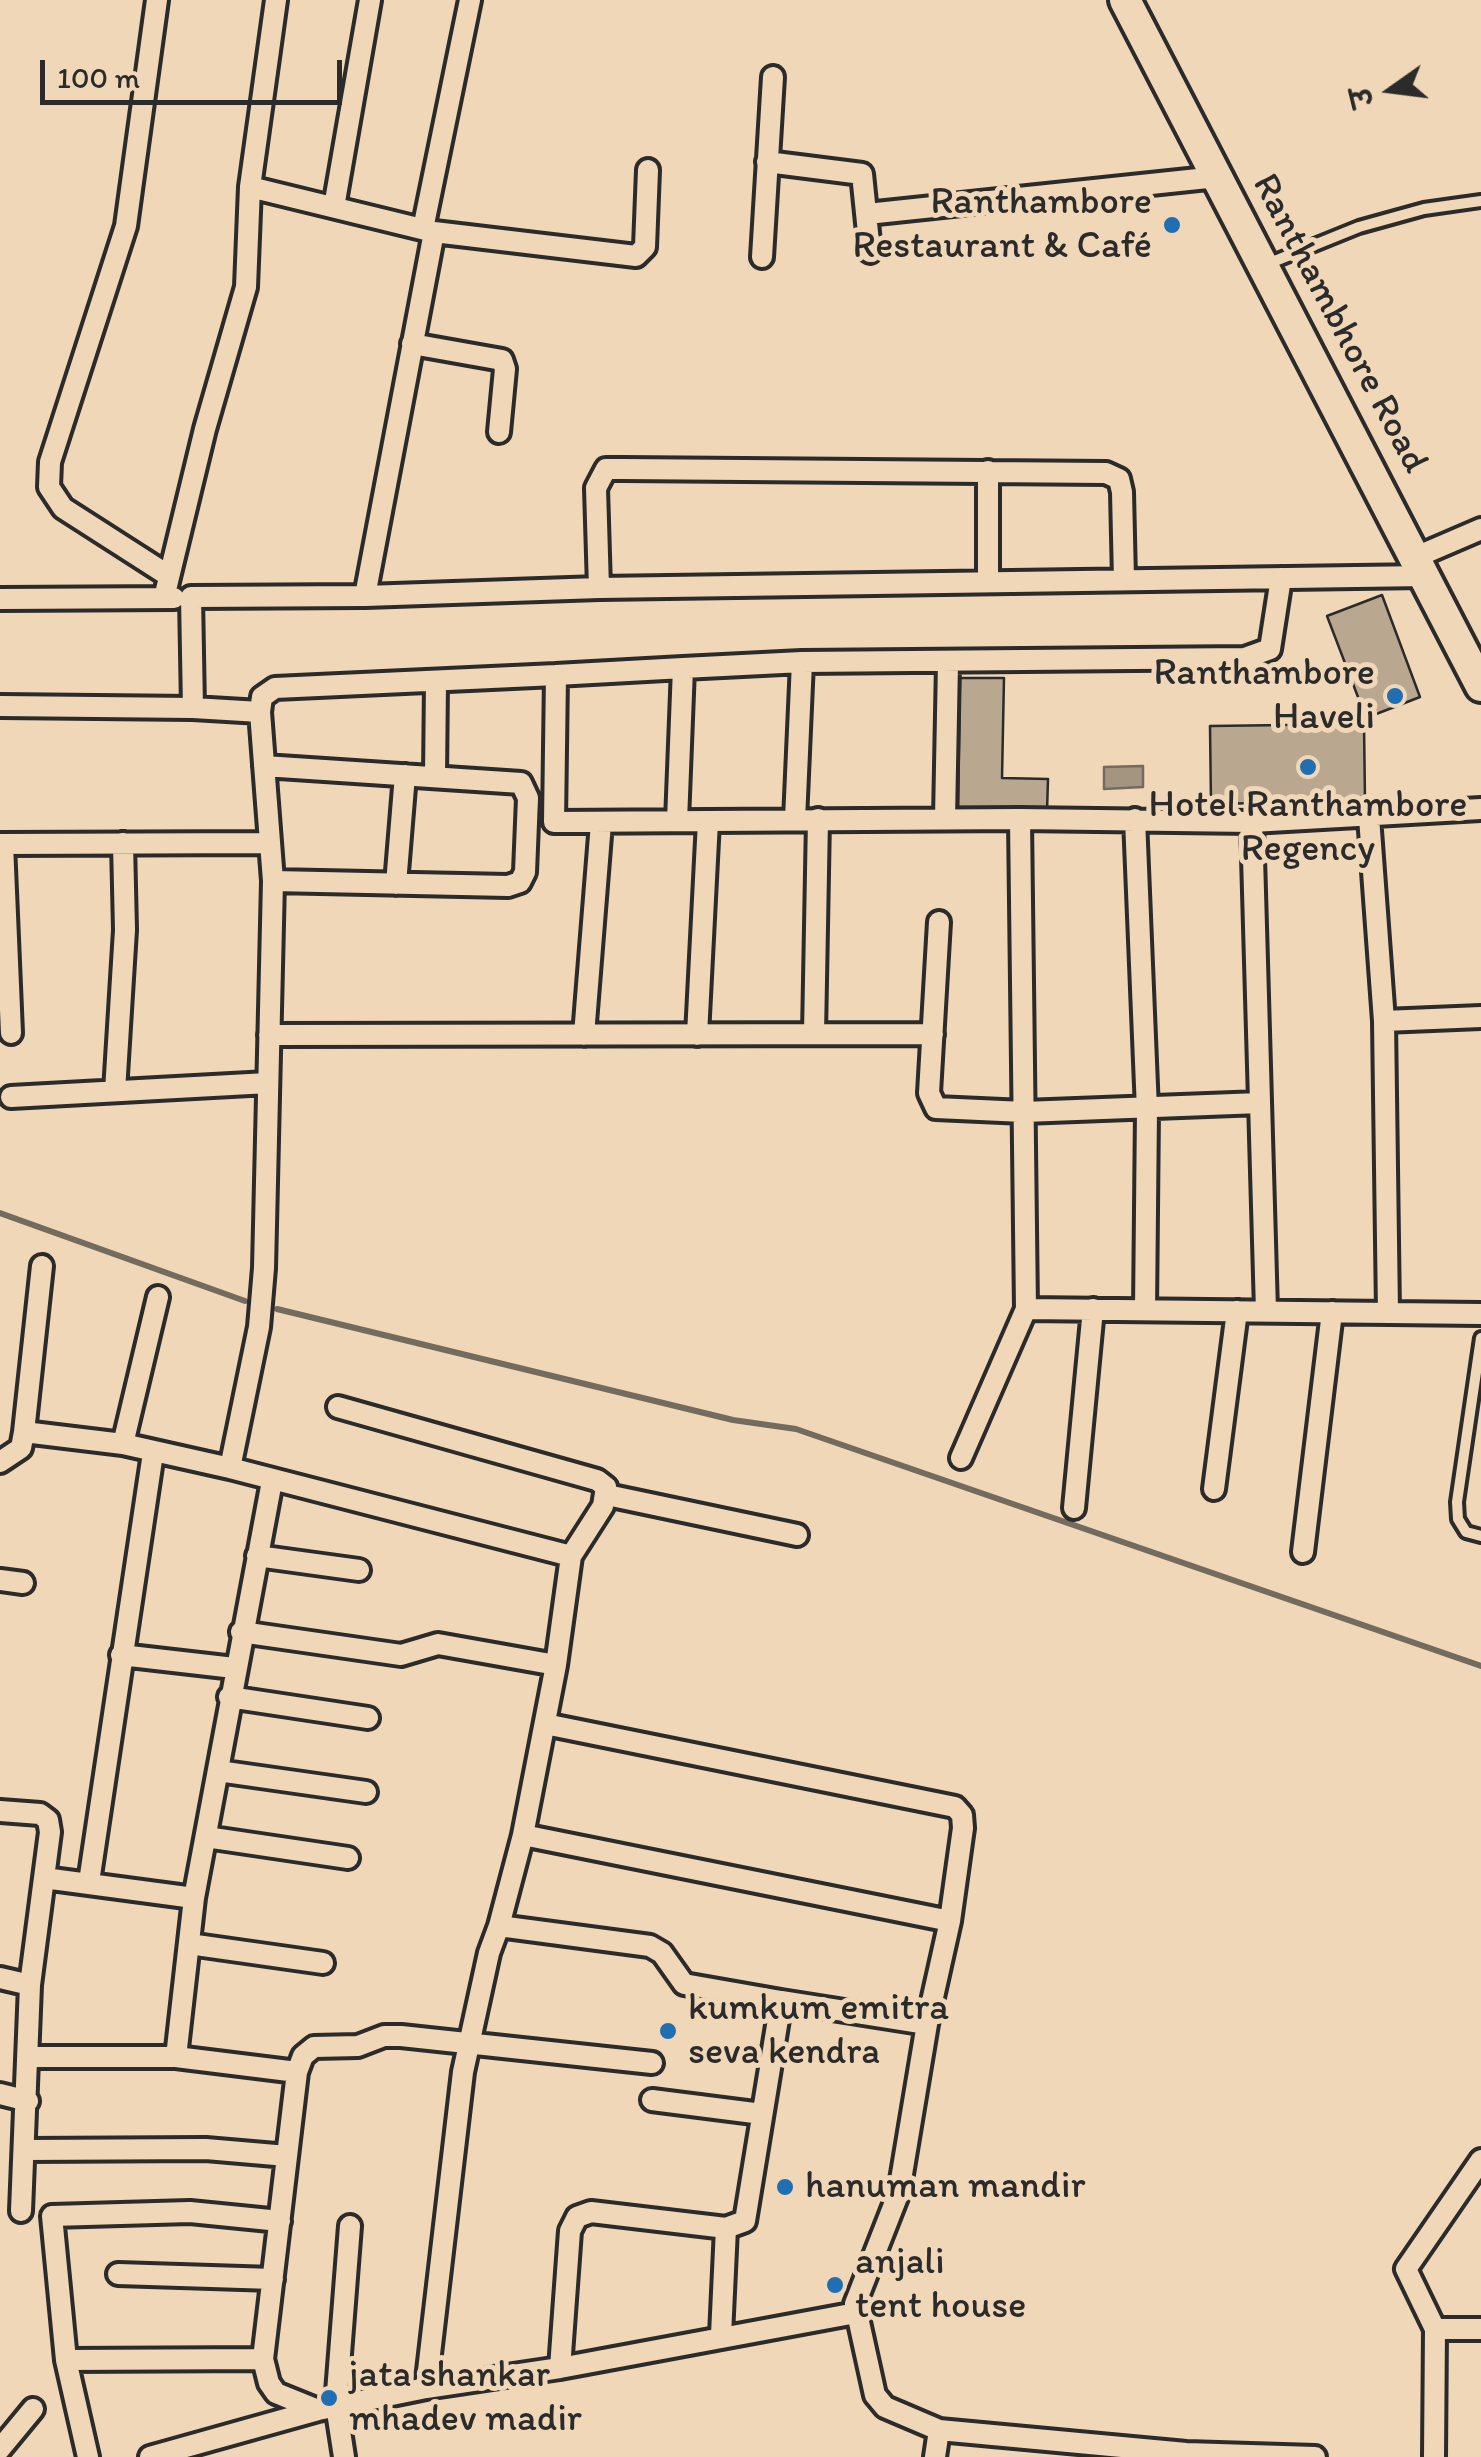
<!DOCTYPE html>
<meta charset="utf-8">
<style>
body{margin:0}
#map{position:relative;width:1481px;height:2457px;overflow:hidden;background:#f0d7b7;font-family:Itim,"Playpen Sans Deva",sans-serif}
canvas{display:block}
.north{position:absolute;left:1341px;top:40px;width:100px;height:100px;-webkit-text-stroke:8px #f0d7b7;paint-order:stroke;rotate:256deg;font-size:28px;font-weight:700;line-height:40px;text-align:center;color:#2b2b2b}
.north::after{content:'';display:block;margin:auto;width:35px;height:45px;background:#2b2b2b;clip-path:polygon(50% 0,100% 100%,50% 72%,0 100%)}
.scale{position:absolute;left:40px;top:60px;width:302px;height:45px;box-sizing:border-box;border:5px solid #2b2b2b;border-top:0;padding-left:12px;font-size:30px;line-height:35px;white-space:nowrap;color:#2b2b2b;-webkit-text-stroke:8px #f0d7b7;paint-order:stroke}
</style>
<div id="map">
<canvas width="1481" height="2457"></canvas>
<div class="north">उ</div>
<div class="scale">100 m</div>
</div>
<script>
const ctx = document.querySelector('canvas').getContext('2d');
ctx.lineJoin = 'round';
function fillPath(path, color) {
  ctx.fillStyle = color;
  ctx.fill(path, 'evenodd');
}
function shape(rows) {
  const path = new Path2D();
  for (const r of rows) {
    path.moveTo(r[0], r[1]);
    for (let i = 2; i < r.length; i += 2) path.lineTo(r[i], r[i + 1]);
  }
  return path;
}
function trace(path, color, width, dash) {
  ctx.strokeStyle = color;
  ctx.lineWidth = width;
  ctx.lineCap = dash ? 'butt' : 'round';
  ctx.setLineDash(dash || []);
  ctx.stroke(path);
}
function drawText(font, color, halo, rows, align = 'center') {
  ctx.font = font + ' Itim,sans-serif';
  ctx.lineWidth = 10;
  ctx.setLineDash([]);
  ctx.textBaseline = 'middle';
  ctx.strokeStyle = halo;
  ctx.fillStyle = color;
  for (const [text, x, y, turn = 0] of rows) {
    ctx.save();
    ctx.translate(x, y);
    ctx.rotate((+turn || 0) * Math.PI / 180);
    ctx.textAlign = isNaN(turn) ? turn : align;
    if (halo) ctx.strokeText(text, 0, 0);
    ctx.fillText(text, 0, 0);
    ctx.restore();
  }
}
const water = shape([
 [1143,766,1143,787,1104,789,1104,767,1143,766]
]);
fillPath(water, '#a49581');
trace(water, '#746b5f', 2.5);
trace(shape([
 [0,1213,245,1301],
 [277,1309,733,1420,796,1429,1481,1666]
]), '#746b5f', 6);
const building = shape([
 [1382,595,1420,697,1366,718,1327,616,1382,595],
 [960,678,1004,678,1002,778,1048,779,1047,811,958,809,960,678],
 [1364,724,1365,801,1211,804,1210,726,1364,724]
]);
fillPath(building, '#baa790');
trace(building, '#2b2b2b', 2.5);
const lane = shape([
 [1265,265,1359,227,1424,209,1481,201],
 [1481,1338,1457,1502,1458,1519,1466,1532,1481,1536]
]);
const street = shape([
 [157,0,126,226,50,462,49,487,63,508,169,576],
 [767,162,862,174,870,252],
 [250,187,434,232,636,256,645,247,648,170],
 [334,207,370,0],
 [867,214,1217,177],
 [423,229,470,0],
 [434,232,365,596,599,588,1425,576],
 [762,257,773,77],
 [412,344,502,360,505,369,499,432],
 [988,471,988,582],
 [1416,557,1481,529],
 [599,588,596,488,606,469,622,469,1106,473,1119,479,1122,492,1124,580],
 [365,596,191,597,193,708,260,712,273,881,264,1268,259,1327,230,1468,571,1556,556,1665,523,1835,950,1921,927,2024,899,2192,855,2304,875,2395,885,2407,939,2430,1186,2453,1315,2457],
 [164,598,205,429,246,287,250,187,276,0],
 [0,599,174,598],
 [556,675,683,668],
 [0,706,193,708],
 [260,712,262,697,275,688,556,675,554,822,1020,819],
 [264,766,521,783,528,798,525,872,520,882,508,886,273,881],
 [435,777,436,682],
 [1481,809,1252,822,1020,819,1026,1309,1481,1314],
 [1369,817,1384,1021],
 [945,818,948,663],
 [1135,819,1147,1110,1145,1310],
 [795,820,802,662],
 [677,821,683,668,802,662,1245,658,1270,649,1281,578],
 [1252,822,1266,1311],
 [0,844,270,843],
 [3,844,11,1033],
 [396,884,405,775],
 [939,922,929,1093,936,1108,1024,1112,1260,1103],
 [814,1034,818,819],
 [269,1035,933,1034],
 [584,1035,601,823],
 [697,1035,708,821],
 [115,1091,125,930,123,843],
 [11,1097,268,1083],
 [1388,1313,1384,1021,1481,1017],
 [338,1407,597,1480,606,1487,603,1506,571,1556],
 [24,1432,42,1266],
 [123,1444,158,1297],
 [961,1458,1026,1309],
 [0,1462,21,1448,24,1432,123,1444,230,1468],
 [1214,1489,1237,1311],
 [607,1495,797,1535],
 [1074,1508,1093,1309],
 [1303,1552,1332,1312],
 [257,1556,359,1570],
 [0,1580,23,1583],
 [241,1632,401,1655,438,1644,556,1665],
 [121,1655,234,1668],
 [229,1697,368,1718],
 [545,1724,955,1807,962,1815,963,1828,950,1921],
 [218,1771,366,1792],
 [0,1811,40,1814,48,1820,50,1832,30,1985,21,2211],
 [523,1835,499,1926,650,1946,662,1953,684,1984,781,2001,745,2221,726,2228,591,2212,577,2217,570,2231,560,2368,856,2313],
 [206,1837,348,1858],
 [44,1878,194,1898,272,1481],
 [89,1882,153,1453],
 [499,1926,489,1953,463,2072,426,2388,560,2368],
 [189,1944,323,1963],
 [0,1978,30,1985],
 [781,2001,927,2024],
 [29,2057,176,2057,194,1898],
 [176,2057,297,2072],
 [0,2094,28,2101],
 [652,2100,762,2114],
 [25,2150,206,2149,287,2156],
 [118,2274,273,2279],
 [1435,2329,1406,2269,1481,2160],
 [721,2335,726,2228],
 [66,2360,263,2359],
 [426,2388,318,2410,276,2393,269,2383,263,2359,297,2072,303,2056,314,2047,358,2046,384,2036,401,2036,652,2063],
 [0,2449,33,2409],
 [88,2457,66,2360,52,2216,190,2212,280,2221],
 [150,2457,318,2410],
 [344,2457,336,2405,350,2226],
 [935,2457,939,2430],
 [1434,2457,1435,2329,1481,2329]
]);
const primary = shape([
 [1125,0,1481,686]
]);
trace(lane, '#2b2b2b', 18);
trace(street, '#2b2b2b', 28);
trace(primary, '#2b2b2b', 38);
trace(lane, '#f0d7b7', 10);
trace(street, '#f0d7b7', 20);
trace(primary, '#f0d7b7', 30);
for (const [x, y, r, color] of [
 [1172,225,10,"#1f6fb2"],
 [1395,696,10,"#1f6fb2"],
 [1308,767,10,"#1f6fb2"],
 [668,2031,10,"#1f6fb2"],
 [785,2187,10,"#1f6fb2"],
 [835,2285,10,"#1f6fb2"],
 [329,2398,10,"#1f6fb2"]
]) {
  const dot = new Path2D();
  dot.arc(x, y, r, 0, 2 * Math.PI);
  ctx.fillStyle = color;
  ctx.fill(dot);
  trace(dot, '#f0d7b7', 4);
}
drawText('38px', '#2b2b2b', '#f0d7b7', [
 ["Ranthambore",1152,203,"right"],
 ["Restaurant & Café",1152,247,"right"],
 ["Ranthambore",1375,674,"right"],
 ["Haveli",1375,718,"right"],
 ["Hotel Ranthambore",1308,806,"center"],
 ["Regency",1308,850,"center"],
 ["kumkum emitra",688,2009],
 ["seva kendra",688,2053],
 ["hanuman mandir",805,2187],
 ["anjali",855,2263],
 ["tent house",855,2307],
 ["jata shankar",349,2376],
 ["mhadev madir",349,2420]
], 'left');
drawText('38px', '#2b2b2b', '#f0d7b7', [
 ["Ranthambhore Road",1339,324,62]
]);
</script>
